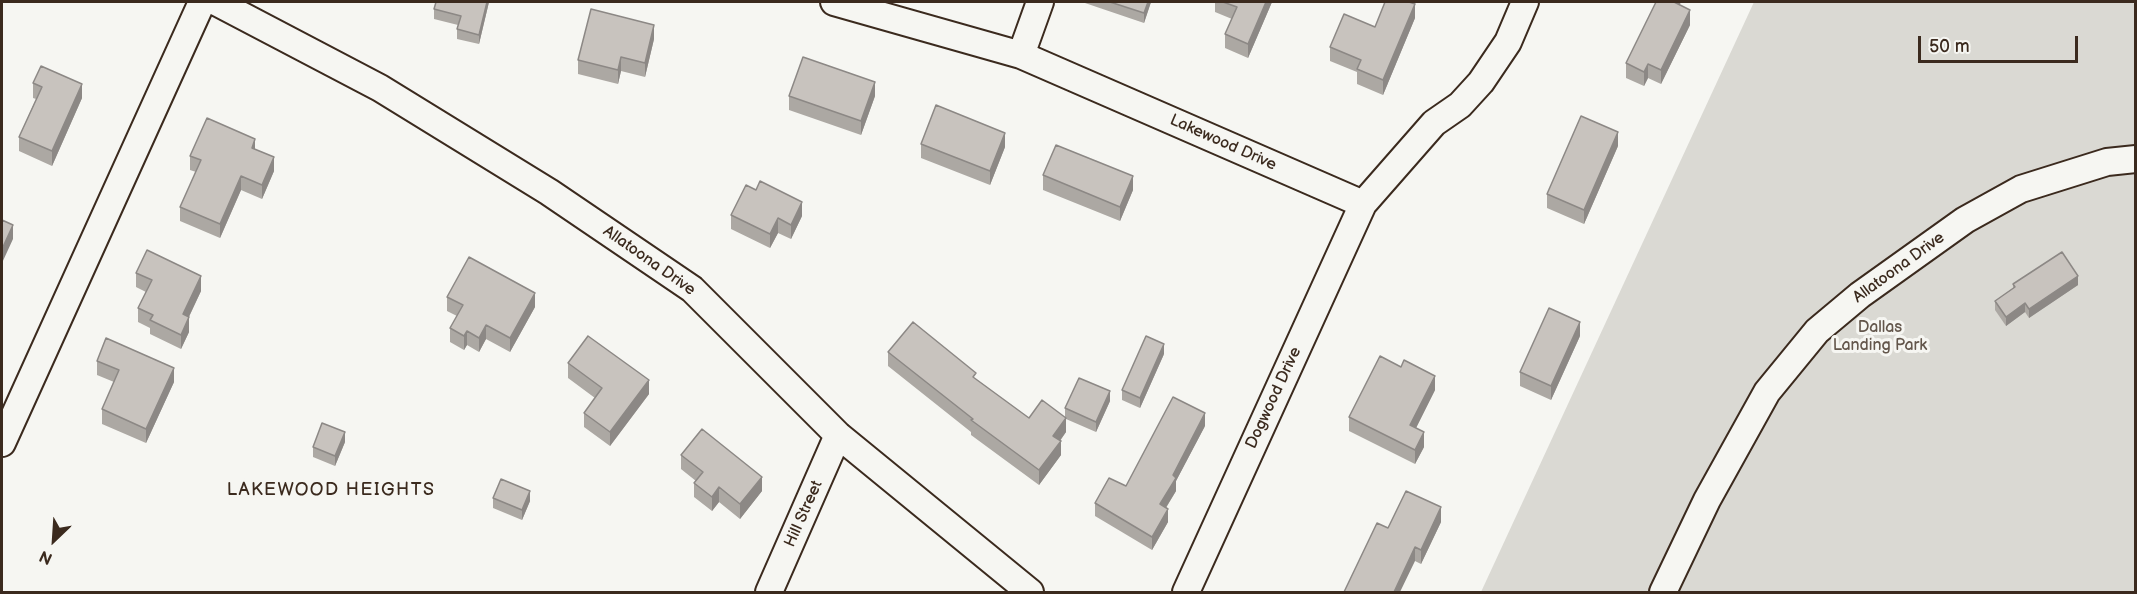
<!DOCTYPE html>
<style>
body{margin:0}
#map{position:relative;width:2137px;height:594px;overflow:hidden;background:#f6f6f2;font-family:"Balsamiq Sans",sans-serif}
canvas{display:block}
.frame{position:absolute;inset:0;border:3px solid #3b2a1e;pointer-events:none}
.north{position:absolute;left:24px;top:510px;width:60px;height:60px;-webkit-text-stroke:4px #f6f6f2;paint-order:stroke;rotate:205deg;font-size:16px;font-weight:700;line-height:24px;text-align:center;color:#3b2a1e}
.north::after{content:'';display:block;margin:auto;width:21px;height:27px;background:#3b2a1e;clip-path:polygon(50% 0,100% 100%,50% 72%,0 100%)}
.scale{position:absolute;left:1918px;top:36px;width:160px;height:27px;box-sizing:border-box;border:3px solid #3b2a1e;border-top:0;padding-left:8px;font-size:18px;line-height:21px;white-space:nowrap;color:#3b2a1e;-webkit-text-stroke:4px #f6f6f2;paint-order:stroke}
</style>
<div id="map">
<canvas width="2137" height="594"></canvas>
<div class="frame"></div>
<div class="north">N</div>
<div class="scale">50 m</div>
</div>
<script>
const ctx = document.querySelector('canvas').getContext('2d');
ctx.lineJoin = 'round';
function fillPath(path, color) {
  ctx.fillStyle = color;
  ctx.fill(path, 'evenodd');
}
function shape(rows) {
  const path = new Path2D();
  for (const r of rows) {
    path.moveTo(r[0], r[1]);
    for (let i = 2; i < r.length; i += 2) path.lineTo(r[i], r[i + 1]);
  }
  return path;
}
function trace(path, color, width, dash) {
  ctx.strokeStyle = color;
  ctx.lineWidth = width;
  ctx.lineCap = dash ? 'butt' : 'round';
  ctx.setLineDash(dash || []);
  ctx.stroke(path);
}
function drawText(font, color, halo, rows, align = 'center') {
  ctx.font = font + ' "Balsamiq Sans",sans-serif';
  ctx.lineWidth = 6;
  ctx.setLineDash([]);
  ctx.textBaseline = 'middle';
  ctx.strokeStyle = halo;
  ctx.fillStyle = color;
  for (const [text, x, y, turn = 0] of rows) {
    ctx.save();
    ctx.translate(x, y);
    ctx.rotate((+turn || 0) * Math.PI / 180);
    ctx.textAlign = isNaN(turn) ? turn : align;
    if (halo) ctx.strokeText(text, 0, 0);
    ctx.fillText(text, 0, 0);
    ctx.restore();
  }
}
fillPath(shape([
 [1754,2,2130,2,2135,4,2135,592,1481,592]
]), '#dad9d3');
const minor = shape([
 [216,2,380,88,549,192,692,289,838,435,1030,592],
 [834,2,1021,55,1363,204],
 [1021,55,1040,2],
 [2,443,202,2],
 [769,592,838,435],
 [1186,592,1363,204,1434,123,1460,105,1481,82,1508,42,1525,2],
 [1663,592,1707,500,1767,392,1817,331,1860,295,1965,220,2021,189,2107,162,2136,159]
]);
trace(minor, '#3b2a1e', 30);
trace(minor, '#f6f6f2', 26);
fillPath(shape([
 [489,2,479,44,457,39,457,29,458,25,434,19,434,9],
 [1082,2,1151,2,1144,23],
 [1215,2,1272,2,1248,58,1225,48,1225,34,1232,19,1215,12],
 [1679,5,1690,25,1661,84,1648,78,1644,86,1626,78,1626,63],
 [1415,18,1383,95,1357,84,1357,72,1330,61,1330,47,1375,27],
 [654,39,645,77,621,71,618,84,578,74,578,60],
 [33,83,82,98,52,166,19,151,19,137,36,99,33,98],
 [789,96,875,96,861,135,789,110],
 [921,144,1005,147,990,185,921,158],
 [1618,146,1584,224,1547,208,1547,194],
 [255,149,274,171,262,199,241,190,220,238,180,221,180,207,196,172,190,170,190,156],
 [1043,175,1133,190,1120,221,1043,190],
 [731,215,802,216,791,239,778,233,770,248,731,229],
 [136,273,201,291,189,317,189,332,181,349,150,334,150,328,138,322,138,308,146,292,136,287],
 [2013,284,2078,285,2029,318,2025,312,2006,326,1995,310,1995,301,2013,288],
 [447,297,535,307,510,352,486,339,479,352,467,345,464,350,450,342,450,328,457,316,447,311],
 [1580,336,1551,400,1520,386,1520,372],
 [888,352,976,379,1029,418,1065,417,1065,408,1110,401,1096,432,1066,419,1066,432,1060,441,1061,455,1039,485,971,435,971,432,888,366],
 [1164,354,1140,408,1122,400,1122,390],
 [97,361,174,382,146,443,102,424,102,409,114,382,97,375],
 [568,363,649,394,610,446,584,427,584,413,595,398,568,378],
 [1435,390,1416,428,1424,447,1415,464,1349,431,1349,417],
 [1205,426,1176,481,1176,491,1166,508,1168,522,1152,550,1095,516,1095,503,1126,486],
 [345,442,335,466,313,457,313,447],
 [681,455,762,491,740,519,719,502,712,511,694,497,694,483,696,481,681,469],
 [493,498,530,501,522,520,493,508],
 [1441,522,1421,564,1415,561,1388,528]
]), '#aca8a3');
fillPath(shape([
 [487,2,489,2,479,44,479,35],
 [1148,2,1151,2,1144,23,1144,13],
 [1266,2,1272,2,1248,58,1248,44],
 [1674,2,1681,2,1674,17],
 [1415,4,1415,18,1383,95,1383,80],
 [1690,10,1690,25,1661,84,1661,70],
 [654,25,654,39,645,77,645,63],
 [621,57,621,71,618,84,618,70],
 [1648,64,1648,78,1644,86,1644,72],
 [875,82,875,96,861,135,861,121],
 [82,84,82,98,52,166,52,151],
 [1618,132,1618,146,1584,224,1584,210],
 [1005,133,1005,147,990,185,990,171],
 [255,139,255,153,252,148],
 [274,157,274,171,262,199,262,185],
 [241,176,241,190,220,238,220,224],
 [1133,176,1133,190,1120,221,1120,207],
 [802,202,802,216,791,239,791,225],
 [778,218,778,233,770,248,770,234],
 [13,225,13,239,2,263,2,249],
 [201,276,201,291,183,329,183,314],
 [2078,276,2078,285,2029,318,2029,309],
 [535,293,535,307,510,352,510,338],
 [2025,303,2025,312,2006,326,2006,317],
 [189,317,189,332,181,349,181,335],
 [1580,322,1580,336,1551,400,1551,386],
 [486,325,486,339,479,352,479,338],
 [467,331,467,345,464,350,464,336],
 [1164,344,1164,354,1140,408,1140,398],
 [174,368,174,382,146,443,146,429],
 [1435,376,1435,390,1410,440,1410,425],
 [649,380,649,394,610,446,610,432],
 [1110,391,1110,401,1096,432,1096,422],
 [1205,413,1205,426,1176,481,1176,491,1160,517,1160,504,1173,475],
 [1066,418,1066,432,1053,450,1053,436],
 [345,432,345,442,335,466,335,456],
 [1424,432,1424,447,1415,464,1415,450],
 [1061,441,1061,455,1039,485,1039,470],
 [762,477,762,491,740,519,740,504],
 [719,487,719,502,712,511,712,497],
 [530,491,530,501,522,520,522,510],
 [1441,507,1441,522,1421,564,1421,550],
 [1168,509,1168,522,1152,550,1152,537],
 [1415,547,1415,561,1400,592,1394,592]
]), '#8c8885');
const building = shape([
 [436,2,487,2,479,35,457,29,461,16,434,9,436,2],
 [1110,2,1148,2,1144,13,1110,2],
 [1223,2,1266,2,1248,44,1225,34,1237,7,1223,2],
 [1385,2,1409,2,1415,4,1383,80,1357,69,1361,60,1330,47,1344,14,1375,27,1385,2],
 [1656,2,1674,2,1690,10,1661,70,1648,64,1644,72,1626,63,1656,2],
 [591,9,654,25,645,63,621,57,618,70,578,60,591,9],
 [803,57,875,82,861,121,789,96,803,57],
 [41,66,82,84,52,151,19,137,42,87,33,83,41,66],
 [936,105,1005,133,990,171,921,144,936,105],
 [1581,116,1618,132,1584,210,1547,194,1581,116],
 [207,118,255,139,252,148,274,157,262,185,241,176,220,224,180,207,201,160,190,156,207,118],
 [1056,145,1133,176,1120,207,1043,175,1056,145],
 [760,181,802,202,791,225,778,218,770,234,731,215,746,185,756,190,760,181],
 [2,220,13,225,2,249,2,220],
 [147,250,201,276,183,314,189,317,181,335,150,320,153,315,138,308,152,280,136,273,147,250],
 [2062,252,2078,276,2029,309,2025,303,2006,317,1995,301,2015,287,2013,284,2062,252],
 [469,257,535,293,510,338,486,325,479,338,467,331,464,336,450,328,463,305,447,297,469,257],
 [1549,308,1580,322,1551,386,1520,372,1549,308],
 [913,322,976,373,973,377,1029,418,1042,400,1066,418,1053,436,1061,441,1039,470,971,420,973,419,888,352,913,322],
 [588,336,649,380,610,432,584,413,602,388,568,363,588,336],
 [1146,336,1164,344,1140,398,1122,390,1146,336],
 [106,338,174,368,146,429,102,409,119,370,97,361,106,338],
 [1380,356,1401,367,1404,360,1435,376,1410,425,1424,432,1415,450,1349,417,1380,356],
 [1079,378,1110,391,1096,422,1065,408,1079,378],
 [1173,397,1205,413,1173,475,1176,478,1160,504,1168,509,1152,537,1095,503,1109,478,1126,486,1173,397],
 [322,423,345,432,335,456,313,447,322,423],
 [702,429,762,477,740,504,719,487,712,497,694,483,703,472,681,455,702,429],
 [501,479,530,491,522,510,493,498,501,479],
 [1406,491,1441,507,1421,550,1415,547,1394,592,1344,592,1377,523,1388,528,1406,491]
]);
fillPath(building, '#c8c3be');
trace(building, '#8c8885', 1.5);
drawText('16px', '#3b2a1e', '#f6f6f2', [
 ["Lakewood Drive",1223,143,24],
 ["Allatoona Drive",649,261,35],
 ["Allatoona Drive",1899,268,-36],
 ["Dogwood Drive",1274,398,-65],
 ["Hill Street",804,514,-66]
]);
drawText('16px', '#63564b', '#f6f6f2', [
 ["Dallas",1880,328],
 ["Landing Park",1880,346]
]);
ctx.letterSpacing = '1.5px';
drawText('18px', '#3b2a1e', '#f6f6f2', [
 ["LAKEWOOD HEIGHTS",331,490]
]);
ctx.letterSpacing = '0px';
</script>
